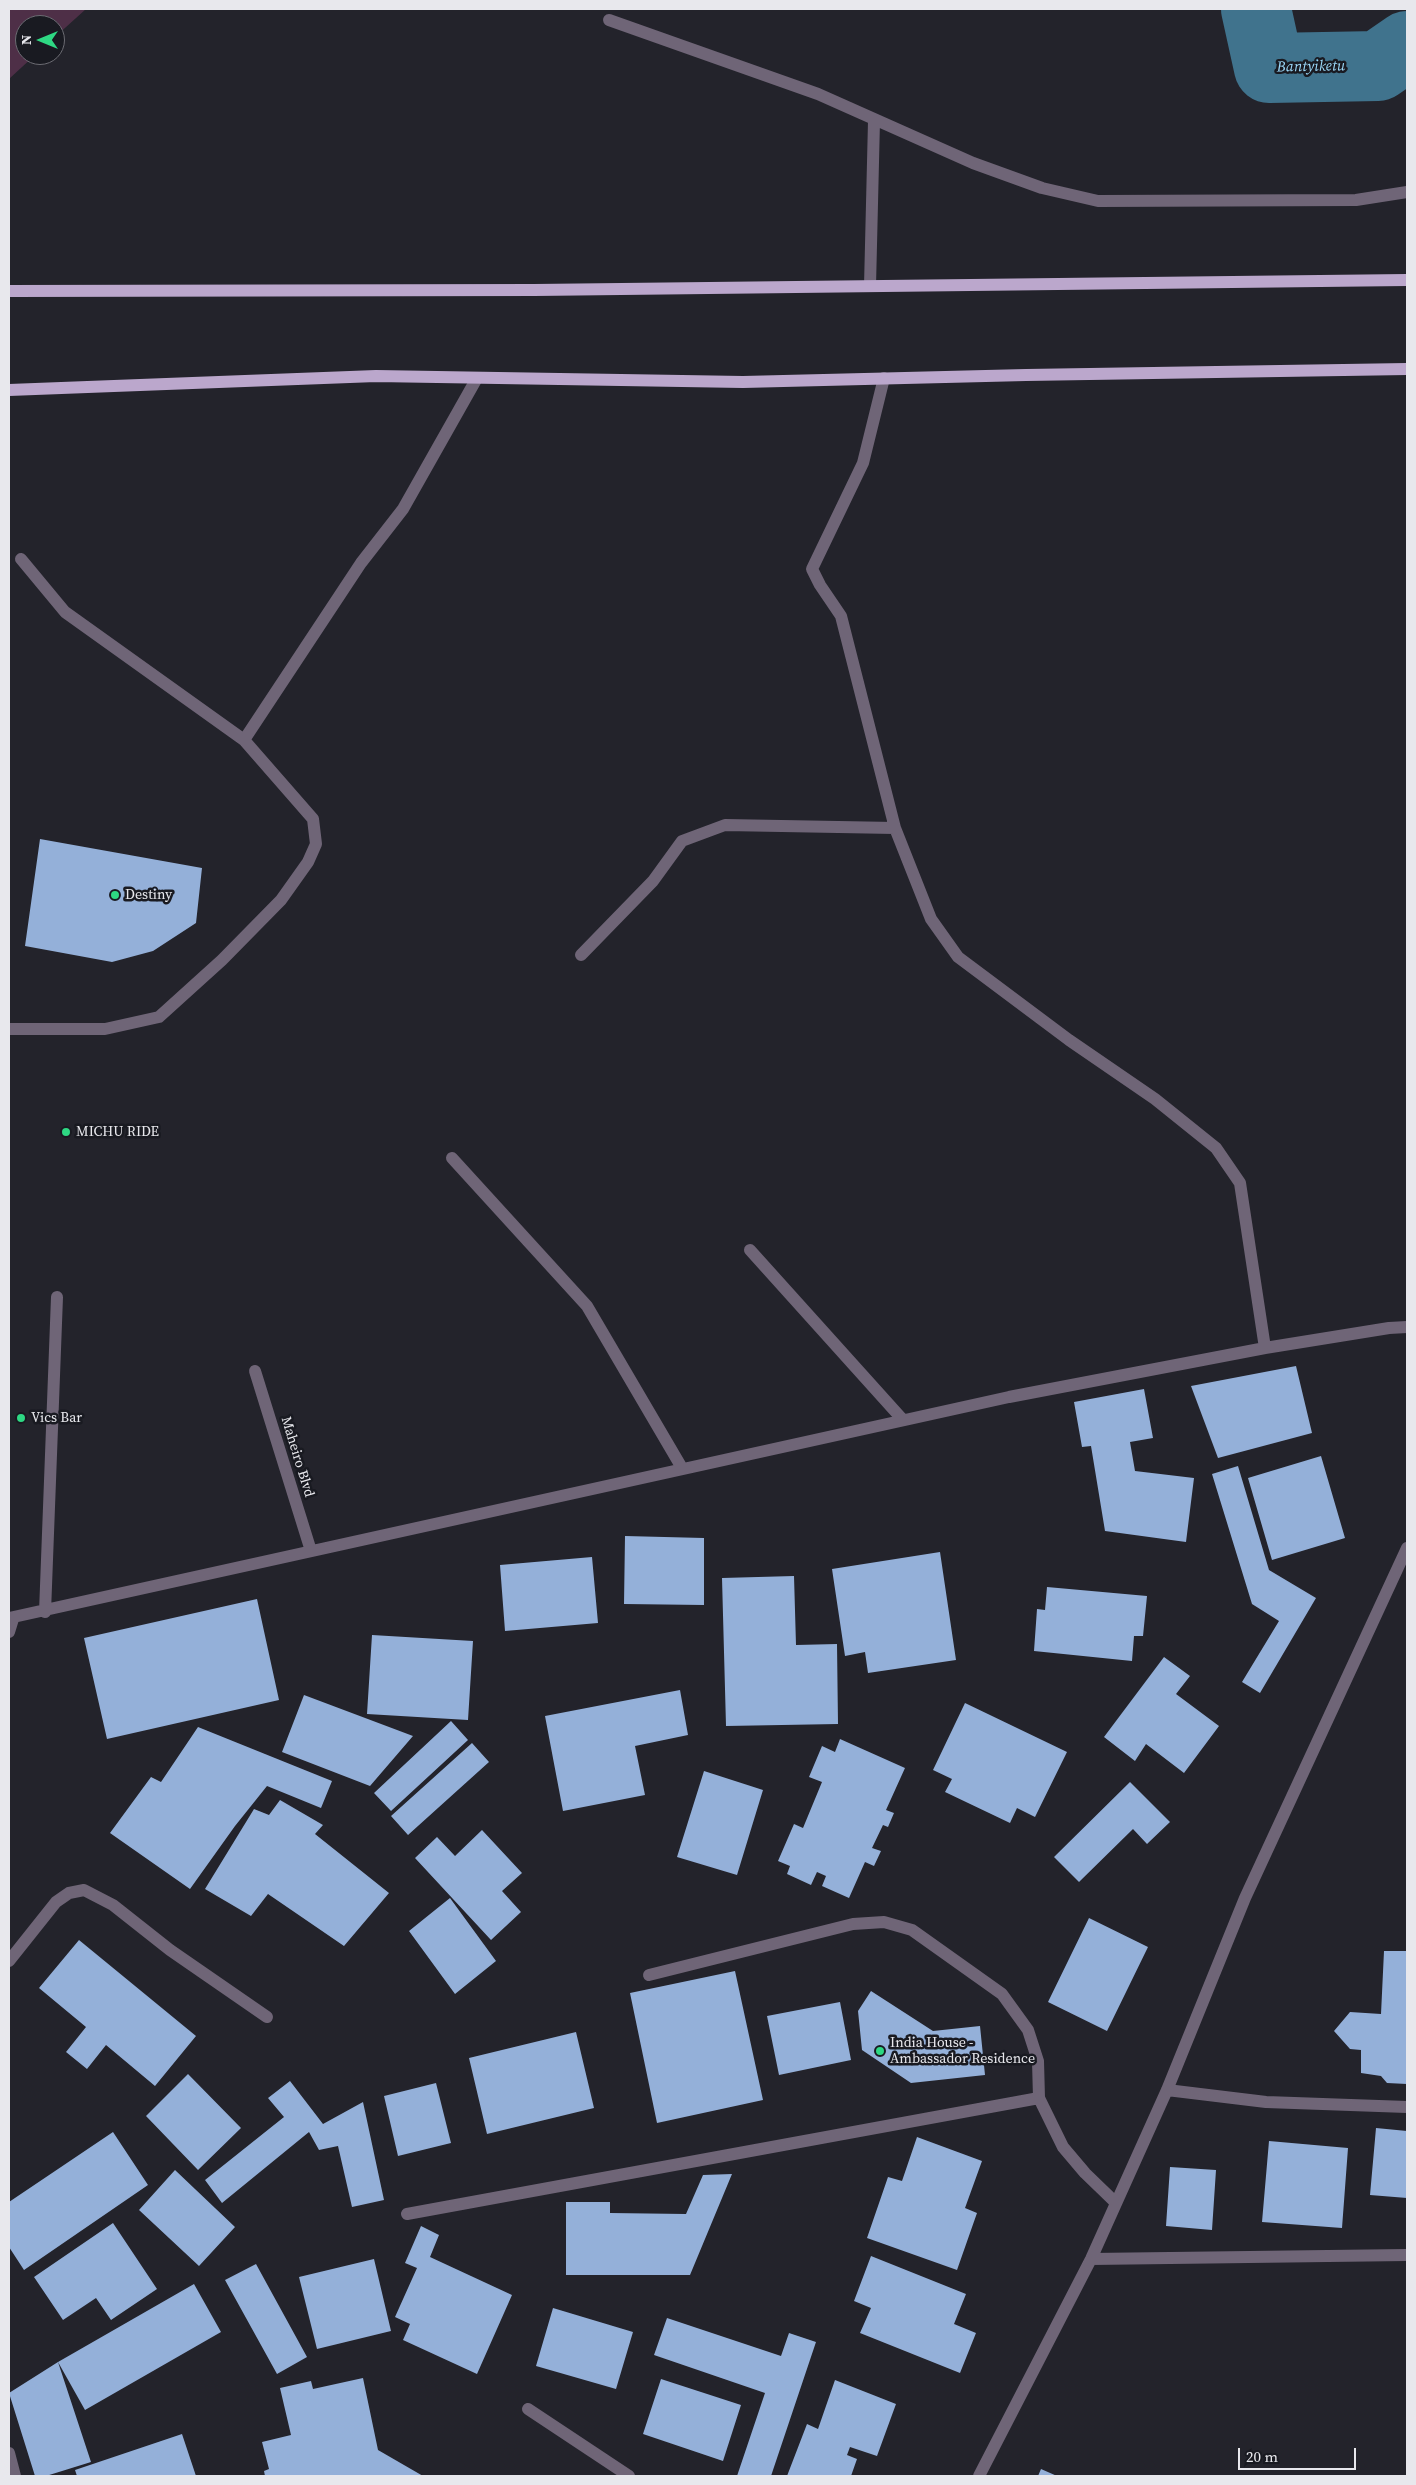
<!DOCTYPE html>
<style>
body{margin:0}
#map{position:relative;width:1416px;height:2485px;overflow:hidden;background:#23232b;font-family:"Source Serif 4",serif}
canvas{display:block}
.frame{position:absolute;inset:0;border:10px solid #e8e8ed;pointer-events:none}
.north{position:absolute;left:15px;top:15px;width:50px;height:50px;box-sizing:border-box;background:#191a21;border:1px solid #6c6c73;border-radius:50%;rotate:270deg;font-size:14px;font-weight:700;line-height:20px;text-align:center;color:#e8e8ed}
.north::after{content:'';display:block;margin:auto;width:18px;height:22px;background:#2ed883;clip-path:polygon(50% 0,100% 100%,50% 72%,0 100%)}
.scale{position:absolute;left:1238px;top:2448px;width:118px;height:22px;box-sizing:border-box;border:2px solid #e8e8ed;border-top:0;padding-left:6px;font-size:15px;line-height:18px;white-space:nowrap;color:#e8e8ed;-webkit-text-stroke:4px #191a21;paint-order:stroke}
</style>
<div id="map">
<canvas width="1416" height="2485"></canvas>
<div class="frame"></div>
<div class="north">N</div>
<div class="scale">20 m</div>
</div>
<script>
const ctx = document.querySelector('canvas').getContext('2d');
ctx.lineJoin = 'round';
function fillPath(path, color) {
  ctx.fillStyle = color;
  ctx.fill(path, 'evenodd');
}
function shape(rows) {
  const path = new Path2D();
  for (const r of rows) {
    path.moveTo(r[0], r[1]);
    for (let i = 2; i < r.length; i += 2) path.lineTo(r[i], r[i + 1]);
  }
  return path;
}
function trace(path, color, width, dash) {
  ctx.strokeStyle = color;
  ctx.lineWidth = width;
  ctx.lineCap = dash ? 'butt' : 'round';
  ctx.setLineDash(dash || []);
  ctx.stroke(path);
}
function drawText(font, color, halo, rows, align = 'center') {
  ctx.font = font + ' "Source Serif 4",serif';
  ctx.lineWidth = 5;
  ctx.setLineDash([]);
  ctx.textBaseline = 'middle';
  ctx.strokeStyle = halo;
  ctx.fillStyle = color;
  for (const [text, x, y, turn = 0] of rows) {
    ctx.save();
    ctx.translate(x, y);
    ctx.rotate((+turn || 0) * Math.PI / 180);
    ctx.textAlign = isNaN(turn) ? turn : align;
    if (halo) ctx.strokeText(text, 0, 0);
    ctx.fillText(text, 0, 0);
    ctx.restore();
  }
}
fillPath(shape([
 [9,9,86,9,55,37,55,25,25,25,25,55,35,55,9,79]
]), '#4e2f47');
trace(shape([
 [1256,9,1269,68,1378,66,1407,46]
]), '#40738d', 70);
fillPath(shape([
 [40,839,202,868,196,923,153,951,112,962,25,946],
 [1296,1366,1312,1433,1218,1458,1191,1386],
 [1144,1389,1153,1438,1130,1442,1135,1471,1194,1478,1186,1542,1105,1531,1091,1446,1082,1447,1074,1402],
 [1321,1456,1345,1538,1272,1560,1248,1478],
 [1238,1466,1269,1570,1316,1598,1260,1693,1242,1682,1279,1621,1252,1604,1212,1474],
 [625,1536,704,1538,704,1605,624,1604],
 [940,1552,956,1660,868,1673,865,1652,845,1656,832,1569],
 [592,1557,598,1623,505,1631,500,1565],
 [794,1576,796,1645,837,1644,838,1724,726,1726,722,1578],
 [1047,1587,1147,1596,1143,1636,1134,1636,1132,1661,1034,1651,1037,1609,1045,1610],
 [257,1599,279,1700,107,1739,84,1638],
 [372,1635,473,1641,468,1720,367,1714],
 [1164,1657,1190,1676,1176,1694,1219,1726,1184,1773,1146,1744,1135,1761,1104,1737],
 [680,1690,688,1735,635,1746,645,1795,563,1811,545,1716],
 [304,1695,413,1736,370,1786,282,1752],
 [965,1703,1067,1752,1035,1817,1017,1808,1010,1823,945,1792,952,1779,933,1770],
 [451,1721,468,1740,391,1811,374,1793],
 [198,1727,332,1781,321,1808,267,1786,235,1826,190,1889,110,1833,151,1777,161,1782],
 [840,1739,905,1768,886,1810,894,1813,888,1827,883,1825,872,1848,881,1851,874,1866,865,1862,849,1898,822,1886,826,1876,817,1872,811,1885,787,1874,790,1866,778,1861,794,1824,803,1828,822,1782,809,1777,822,1746,835,1752],
 [472,1743,489,1762,408,1835,391,1816],
 [704,1771,763,1790,737,1875,677,1857],
 [1130,1782,1170,1822,1147,1844,1133,1829,1079,1882,1054,1857],
 [280,1800,323,1825,315,1834,389,1893,344,1946,268,1894,251,1916,205,1889,254,1809,269,1815],
 [482,1830,522,1873,502,1891,521,1912,491,1940,415,1858,437,1837,455,1856],
 [450,1898,496,1961,455,1994,409,1931],
 [1089,1918,1148,1947,1107,2031,1048,2002],
 [79,1940,196,2036,155,2086,106,2045,87,2069,66,2052,86,2027,39,1988],
 [1384,1951,1407,1951,1407,2084,1387,2083,1381,2076,1361,2073,1361,2050,1350,2049,1334,2031,1350,2012,1381,2014],
 [735,1971,763,2100,657,2123,630,1993],
 [871,1991,933,2031,980,2026,985,2075,911,2083,862,2050,858,2011],
 [840,2002,851,2060,779,2075,767,2016],
 [576,2032,594,2108,487,2134,469,2058],
 [188,2074,241,2128,198,2170,146,2116],
 [290,2081,323,2124,363,2102,384,2200,352,2207,338,2146,319,2150,309,2132,222,2203,205,2180,284,2117,268,2098],
 [436,2083,451,2143,398,2156,384,2096],
 [1376,2128,1407,2131,1407,2198,1370,2195],
 [113,2132,148,2185,24,2270,9,2247,9,2202],
 [917,2137,982,2161,965,2208,977,2213,957,2270,867,2238,888,2177,902,2181],
 [1269,2141,1348,2148,1342,2228,1262,2222],
 [1170,2167,1216,2170,1212,2230,1166,2226],
 [175,2170,235,2227,199,2266,139,2210],
 [732,2174,690,2275,566,2275,566,2202,610,2202,610,2213,686,2214,703,2175],
 [113,2223,157,2289,111,2320,96,2298,63,2320,34,2277],
 [421,2226,439,2235,430,2257,512,2295,477,2374,403,2340,410,2324,395,2317,417,2268,405,2263],
 [871,2256,966,2294,954,2324,976,2333,960,2373,860,2333,871,2308,854,2301],
 [374,2259,391,2331,317,2349,299,2277],
 [256,2264,307,2357,277,2374,225,2280],
 [194,2284,221,2332,85,2410,58,2362],
 [553,2308,633,2332,616,2389,536,2366],
 [667,2318,781,2356,789,2333,816,2342,771,2476,737,2476,765,2393,654,2355],
 [58,2362,91,2462,46,2476,35,2476,9,2393],
 [363,2378,378,2450,423,2476,265,2476,264,2471,269,2469,262,2442,291,2435,280,2388,311,2381,313,2389],
 [661,2379,741,2405,723,2461,643,2434],
 [835,2380,896,2404,877,2456,850,2447,847,2455,857,2459,851,2476,787,2476,807,2424,818,2429],
 [182,2434,196,2476,77,2476,75,2470],
 [1041,2469,1057,2476,1038,2476]
]), '#94b0d9');
trace(shape([
 [609,20,818,94,973,163,1042,188,1098,201,1356,200,1407,192],
 [870,286,874,121],
 [884,378,863,463,812,569,820,585,841,616,895,828,931,919,958,957,1069,1040,1155,1099,1216,1148,1240,1183,1265,1348],
 [244,740,361,563,403,509,477,378],
 [581,955,653,881,682,841,725,825,895,828],
 [9,1029,105,1029,159,1017,222,960,281,900,308,862,316,844,313,819,244,740,65,612,21,559],
 [452,1158,587,1306,682,1468],
 [750,1250,903,1420],
 [255,1371,311,1551],
 [45,1612,57,1297],
 [9,1618,1009,1397,1265,1348,1389,1328,1407,1327],
 [9,1632,13,1619],
 [9,1961,56,1902,69,1893,84,1890,113,1905,170,1950,267,2017],
 [649,1975,853,1924,884,1922,912,1930,1002,1994,1028,2030,1038,2061,1039,2098,1063,2147,1085,2173,1116,2203],
 [1167,2090,1266,2102,1407,2107],
 [407,2214,1039,2098],
 [1091,2259,1407,2255],
 [528,2409,629,2476],
 [9,2453,15,2476],
 [979,2476,1091,2259,1167,2090,1245,1898,1407,1548]
]), '#6f6577', 12);
trace(shape([
 [9,291,534,290,1407,280],
 [9,390,376,376,743,382,1026,375,1407,369]
]), '#bba7cc', 12);
for (const [x, y, r, color] of [
 [115,895,5,"#2ed883"],
 [66,1132,5,"#2ed883"],
 [21,1418,5,"#2ed883"],
 [880,2051,5,"#2ed883"]
]) {
  const dot = new Path2D();
  dot.arc(x, y, r, 0, 2 * Math.PI);
  ctx.fillStyle = color;
  ctx.fill(dot);
  trace(dot, '#191a21', 2);
}
drawText('14px', '#e8e8ed', '#191a21', [
 ["Destiny",125,895],
 ["MICHU RIDE",76,1132],
 ["Vics Bar",31,1418],
 ["India House -",890,2043],
 ["Ambassador Residence",890,2059]
], 'left');
drawText('14px', '#e8e8ed', '#191a21', [
 ["Maheiro Blvd",297,1457,73]
]);
drawText('italic 15px', '#9cdafb', '#191a21', [
 ["Bantyiketu",1311,67,-1]
]);
</script>
